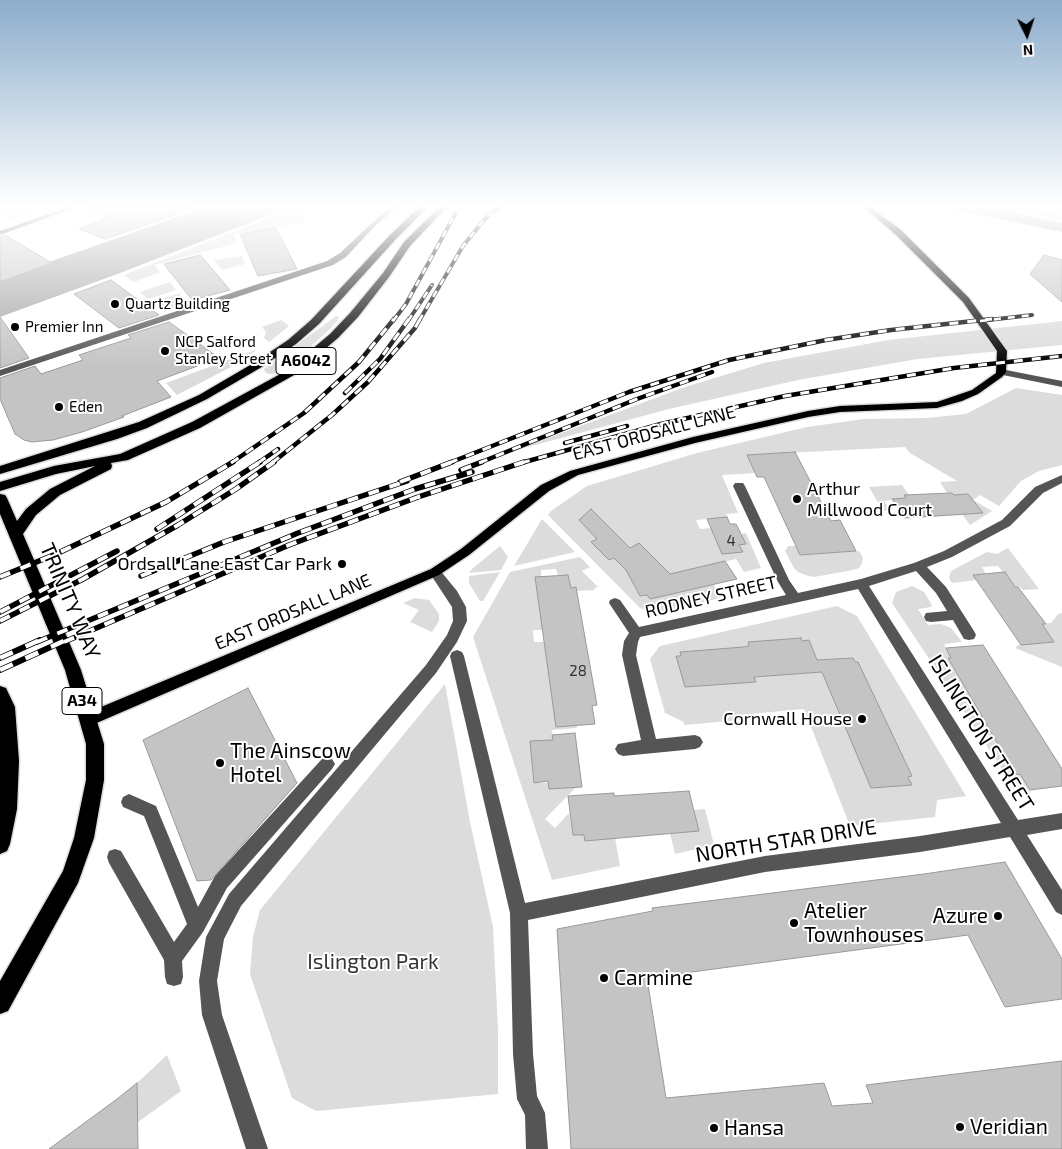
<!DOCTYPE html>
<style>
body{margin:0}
#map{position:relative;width:1062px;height:1149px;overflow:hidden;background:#fff;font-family:"Exo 2",sans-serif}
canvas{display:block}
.north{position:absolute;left:1002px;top:10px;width:50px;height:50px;-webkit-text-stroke:4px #fff;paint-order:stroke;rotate:176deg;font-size:14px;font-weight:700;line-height:20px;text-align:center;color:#000}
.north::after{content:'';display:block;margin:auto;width:18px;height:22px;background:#000;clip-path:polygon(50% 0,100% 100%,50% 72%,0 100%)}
</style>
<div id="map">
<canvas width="1062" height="1149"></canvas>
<div class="north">N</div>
</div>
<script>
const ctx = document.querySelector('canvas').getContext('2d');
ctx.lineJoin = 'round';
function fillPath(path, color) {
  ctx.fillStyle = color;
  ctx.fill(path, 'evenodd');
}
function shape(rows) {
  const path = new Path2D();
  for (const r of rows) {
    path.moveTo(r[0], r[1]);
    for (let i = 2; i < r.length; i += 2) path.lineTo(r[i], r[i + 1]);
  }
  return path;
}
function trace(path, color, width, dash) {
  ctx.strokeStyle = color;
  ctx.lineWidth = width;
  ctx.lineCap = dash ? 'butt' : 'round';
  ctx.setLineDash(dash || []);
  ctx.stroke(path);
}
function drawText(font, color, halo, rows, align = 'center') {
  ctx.font = font + ' "Exo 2",sans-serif';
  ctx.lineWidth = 4;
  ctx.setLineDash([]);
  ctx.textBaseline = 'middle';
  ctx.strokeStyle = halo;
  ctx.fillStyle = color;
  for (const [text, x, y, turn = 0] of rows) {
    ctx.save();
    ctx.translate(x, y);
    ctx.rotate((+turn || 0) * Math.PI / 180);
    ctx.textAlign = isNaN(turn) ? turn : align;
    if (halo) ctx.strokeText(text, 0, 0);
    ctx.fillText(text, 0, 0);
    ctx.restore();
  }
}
fillPath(shape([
 [0,207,46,207,11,219,0,213],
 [296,207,300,207,305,222,234,234,237,243,154,265,160,272,134,282,124,275],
 [994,207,1024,207,1062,215,1062,221],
 [242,256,245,264,222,270,214,260],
 [170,282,176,290,148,299,140,292],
 [179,293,186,303,166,310,154,301],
 [336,316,339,317,338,320,331,328,302,355,276,373,269,374,265,372,264,369],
 [281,320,289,326,269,342,264,338,266,332,262,327],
 [1062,321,1062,345,917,359,798,380,669,409,513,451,685,387,764,363,888,340],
 [258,349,229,368,177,395,166,383],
 [1016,388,1062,395,1062,465,1039,471,1021,481,999,506,980,495,973,500,992,511,970,525,962,514,982,513,968,494,954,495,952,492,947,493,940,482,957,481,910,453,905,447,747,455,755,473,722,475,738,513,726,514,727,517,696,520,700,529,711,528,742,552,739,545,746,544,741,534,746,533,761,568,744,572,736,559,633,584,640,596,647,595,650,599,713,584,721,598,654,613,640,608,548,515,551,511,587,486,697,453,807,427,864,419,927,418,966,414],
 [608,526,630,548,639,543,648,552,621,565,614,558,609,560,592,542,597,539,591,533],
 [902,485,909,495,905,495,906,498,884,501,890,510,883,511,869,487],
 [542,519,575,552,514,566],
 [500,546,508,557,501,570,469,573,472,569],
 [788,546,796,546,800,555,820,554,833,550,834,553,859,551,863,558,862,563,859,568,853,570,814,577,805,575,798,572,794,568,785,551],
 [1008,548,1039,589,1023,590,1020,587,1015,587,998,566,982,567,986,574,977,580,952,583,949,578,951,571,987,552,997,554],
 [580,557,590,567,582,571,598,587,594,588,595,590,576,591,575,587,571,588,568,575,558,575,556,569,541,570,543,630,533,630,534,642,545,642,577,728,552,730,553,740,530,741,534,783,581,782,545,819,555,828,569,813,573,835,584,835,585,841,615,838,620,866,552,880,473,637,510,572],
 [500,572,483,601,480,601,469,583,469,576],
 [912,586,924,592,932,605,931,607,918,609,928,625,941,624,951,628,962,642,944,644,951,658,948,659,974,703,978,703,987,726,1016,775,1020,774,1031,793,1026,793,1012,784,892,603,896,592],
 [415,598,429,600,439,614,439,621,432,632,410,622,419,610,403,603],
 [837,606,857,616,966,796,937,800,935,817,850,826,804,709,739,715,741,720,684,725,684,722,665,713,650,659,660,646],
 [801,638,802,641,809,640,817,660,853,658,855,662,858,662,911,776,908,777,912,785,822,672,754,677,676,656,681,656,680,652,739,647,740,650,744,650,743,646,749,646,748,642],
 [1062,613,1062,667,1015,648,1018,645,1054,642,1042,624,1051,623,1058,614],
 [445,684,470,822,493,927,498,1030,498,1094,316,1111,292,1098,250,974,253,937,260,910],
 [705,809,714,845,675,854,670,833,694,810],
 [167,1055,181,1091,138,1122,137,1083]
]), '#dcdcdc');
fillPath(shape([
 [206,207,290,207,120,273,0,317,0,282,52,263,49,262],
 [942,207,987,207,1062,223,1062,232]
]), '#a3a3a3');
const building = shape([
 [83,207,192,207,192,209,105,239,79,229,108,218,83,207],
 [276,228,297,269,258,276,240,234,276,228],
 [5,235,47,260,52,263,0,282,0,237,5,235],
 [200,255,214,271,230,290,192,300,164,264,200,255],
 [1044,255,1062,260,1062,302,1030,274,1044,255],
 [111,280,159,315,119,328,74,294,111,280],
 [0,317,29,358,0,368,0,317],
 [169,322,219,358,157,381,171,397,122,416,124,417,82,432,53,440,32,442,24,440,15,434,0,399,0,378,35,366,41,374,83,360,79,355,131,338,128,335,169,322],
 [795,452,831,521,840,520,856,551,800,555,764,477,757,477,747,455,795,452],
 [952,493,954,495,968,494,983,513,905,518,892,499,906,498,904,495,952,493],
 [591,509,630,548,639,543,670,574,725,561,737,579,650,599,647,595,640,596,626,570,614,558,609,560,591,542,597,539,579,520,591,509],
 [727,517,730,524,736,524,746,544,739,545,743,552,722,554,707,519,727,517],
 [1005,572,1015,587,1018,587,1046,624,1042,624,1054,642,1021,645,973,575,1005,572],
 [568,575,571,588,576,587,597,705,592,706,595,724,556,727,535,577,568,575],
 [801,638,802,641,809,640,817,660,853,658,855,662,858,662,912,776,908,777,912,785,871,788,822,672,754,677,756,682,685,687,676,656,681,656,680,652,743,647,749,646,748,642,801,638],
 [983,645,1062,769,1062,786,1030,790,1020,774,1016,775,948,658,951,658,946,648,983,645],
 [248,688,297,783,211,880,197,881,143,740,248,688],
 [575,733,582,787,549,789,548,781,534,783,530,741,553,740,552,735,575,733],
 [689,791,699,831,585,841,584,835,573,835,568,796,614,793,614,796,689,791],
 [1005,862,1062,959,1062,999,1005,1007,968,935,647,978,666,1098,824,1083,832,1106,873,1103,866,1085,1062,1061,1062,1149,571,1149,557,929,653,911,652,908,924,874,1005,862],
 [137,1083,138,1149,49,1149,117,1099,137,1083]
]);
fillPath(building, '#c4c4c4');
trace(building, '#999', 1);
const major = shape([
 [863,207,870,207,901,230,969,298,1007,351,1006,372,1002,377,978,394,962,401,937,408,840,412,808,417,695,443,578,475,549,491,469,555,439,575,92,725,87,726,82,725,80,720,82,715,431,569,461,549,541,485,570,471,693,437,808,411,840,406,937,402,972,390,996,373,997,351,963,302,895,234,863,207]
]);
const highway = shape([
 [419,207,428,207,396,239,319,324,296,344,260,368,207,399,147,428,117,439,0,474,0,466,139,422,199,395,252,364,288,340,311,320,390,235,419,207],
 [439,207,447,207,410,246,389,277,358,317,338,338,294,375,200,428,128,460,111,463,112,466,111,469,60,495,36,515,23,534,81,670,104,744,104,780,94,838,78,883,8,1011,0,1014,0,981,63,871,74,838,86,780,86,744,65,670,0,514,0,494,5,495,7,498,17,521,26,509,50,489,95,466,56,474,0,491,0,482,54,466,120,454,192,422,286,371,330,334,350,313,383,273,404,242,439,207],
 [0,686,6,688,15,707,19,761,17,809,10,844,7,851,0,854,0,686]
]);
trace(major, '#dbdbdb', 3);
trace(highway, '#dbdbdb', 3);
fillPath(shape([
 [68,207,77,207,0,235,0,231,68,207],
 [391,207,398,207,377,224,346,257,333,265,0,376,0,370,327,261,340,253,373,222,391,207],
 [1001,369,1062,381,1062,387,998,374,998,370,1001,369],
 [1062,475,1062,483,1043,493,1010,526,952,557,927,567,946,587,974,631,976,635,974,639,969,640,964,639,953,620,931,622,926,621,924,617,926,613,947,611,936,593,916,571,869,586,1018,820,1062,813,1062,829,1027,835,1062,890,1062,915,1056,912,1010,837,920,852,765,872,528,920,533,1054,537,1096,545,1113,548,1149,526,1149,525,1115,517,1099,513,1054,510,913,450,656,452,652,457,650,462,652,464,656,525,903,765,856,920,836,1001,823,858,589,640,637,638,642,636,655,656,739,695,735,700,737,703,742,700,747,695,749,623,756,618,754,615,749,618,744,641,740,622,655,624,641,629,633,609,603,610,600,615,598,620,600,639,627,786,595,778,582,733,486,735,483,743,483,745,486,789,580,798,593,861,579,914,563,944,551,1002,520,1035,487,1062,475],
 [435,567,439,569,457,591,466,607,467,621,457,642,436,673,241,906,224,939,217,981,222,1015,268,1149,246,1149,202,1015,199,981,206,937,229,894,426,665,447,635,453,621,452,607,429,572,431,569,435,567],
 [327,757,332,759,335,764,332,769,227,888,203,932,182,961,183,977,181,984,174,986,167,984,165,977,164,960,109,863,107,857,109,851,115,849,121,851,174,942,187,924,144,816,123,807,121,802,123,797,129,794,156,806,198,907,215,876,322,759,327,757]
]), '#555');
fillPath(major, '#000');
fillPath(highway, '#000');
const railFar3 = shape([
 [393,321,406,304,459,207],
 [408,321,432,285],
 [419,321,463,246,484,220,499,207],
 [980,321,1032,315]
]);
const railFar2 = shape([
 [345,393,380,359,409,319],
 [565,443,627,426],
 [231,463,304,413,359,362,394,319],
 [258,463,278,449],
 [272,463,332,415,368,382,415,328,420,319],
 [449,463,629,392,729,360,826,340,891,330,992,319],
 [479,463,637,399,712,372],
 [521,463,661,424,785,396,954,368,1062,356]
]);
const railFar1 = shape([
 [461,470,482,462],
 [400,482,452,462],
 [157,529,260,462],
 [141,576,224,542,407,481],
 [0,577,56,554,166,502,233,462],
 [0,612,117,551],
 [0,621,83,579,178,525,236,489,274,462],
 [37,642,298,533,415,489,472,472],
 [64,642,289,545,418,497,524,462]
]);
const rail = shape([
 [0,658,40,640],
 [0,670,66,640]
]);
trace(railFar3, '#000', 4);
trace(railFar2, '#000', 4.5);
trace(railFar1, '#000', 5.5);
trace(rail, '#000', 6);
trace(railFar3, '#fff', 2.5, [7]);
trace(railFar2, '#fff', 3, [9]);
trace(railFar1, '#fff', 4, [11]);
trace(rail, '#fff', 4.5, [14]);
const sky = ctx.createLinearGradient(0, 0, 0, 368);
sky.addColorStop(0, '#8cadcc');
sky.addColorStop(0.56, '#fff');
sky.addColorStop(1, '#ffffff00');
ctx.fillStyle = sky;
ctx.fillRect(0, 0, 1062, 368);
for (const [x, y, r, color] of [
 [115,304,5,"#000"],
 [15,327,5,"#000"],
 [165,351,5,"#000"],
 [59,407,5,"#000"],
 [797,499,5,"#000"],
 [342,564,5,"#000"],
 [862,719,5,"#000"],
 [220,763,5,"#000"],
 [998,916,5,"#000"],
 [794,923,5,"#000"],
 [604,978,5,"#000"],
 [960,1127,5,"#000"],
 [714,1128,5,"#000"]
]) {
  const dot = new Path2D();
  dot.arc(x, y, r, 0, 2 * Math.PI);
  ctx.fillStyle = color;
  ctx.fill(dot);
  trace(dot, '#fff', 2);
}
drawText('15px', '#000', '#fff', [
 ["Quartz Building",125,304],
 ["Premier Inn",25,327],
 ["NCP Salford",175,342],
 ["Stanley Street",175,359],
 ["Eden",69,407]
], 'left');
drawText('15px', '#313131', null, [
 ["4",731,541],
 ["28",578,671]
]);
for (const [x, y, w] of [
 [306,361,60],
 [82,701,40]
]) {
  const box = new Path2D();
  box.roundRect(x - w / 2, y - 13.5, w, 27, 4);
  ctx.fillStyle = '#fff';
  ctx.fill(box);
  trace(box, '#000', 1);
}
drawText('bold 16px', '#000', null, [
 ["A6042",306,361],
 ["A34",82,701]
]);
drawText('18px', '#000', '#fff', [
 ["EAST ORDSALL LANE",654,433,-15],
 ["RODNEY STREET",711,597,-13],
 ["EAST ORDSALL LANE",293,612,-23]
]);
drawText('18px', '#000', '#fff', [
 ["Arthur",807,489,"left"],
 ["Millwood Court",807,510,"left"],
 ["Ordsall Lane East Car Park",332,564],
 ["Cornwall House",852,719]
], 'right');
drawText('21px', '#000', '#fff', [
 ["TRINITY WAY",70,601,67],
 ["ISLINGTON STREET",981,733,58],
 ["NORTH STAR DRIVE",786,841,-9]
]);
drawText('21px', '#000', '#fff', [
 ["The Ainscow",230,751],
 ["Hotel",230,775],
 ["Atelier",804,911],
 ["Townhouses",804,935],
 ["Azure",988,916,"right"],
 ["Carmine",614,978],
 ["Veridian",970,1127],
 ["Hansa",724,1128]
], 'left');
drawText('21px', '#333', '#fff', [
 ["Islington Park",373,962]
]);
</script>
